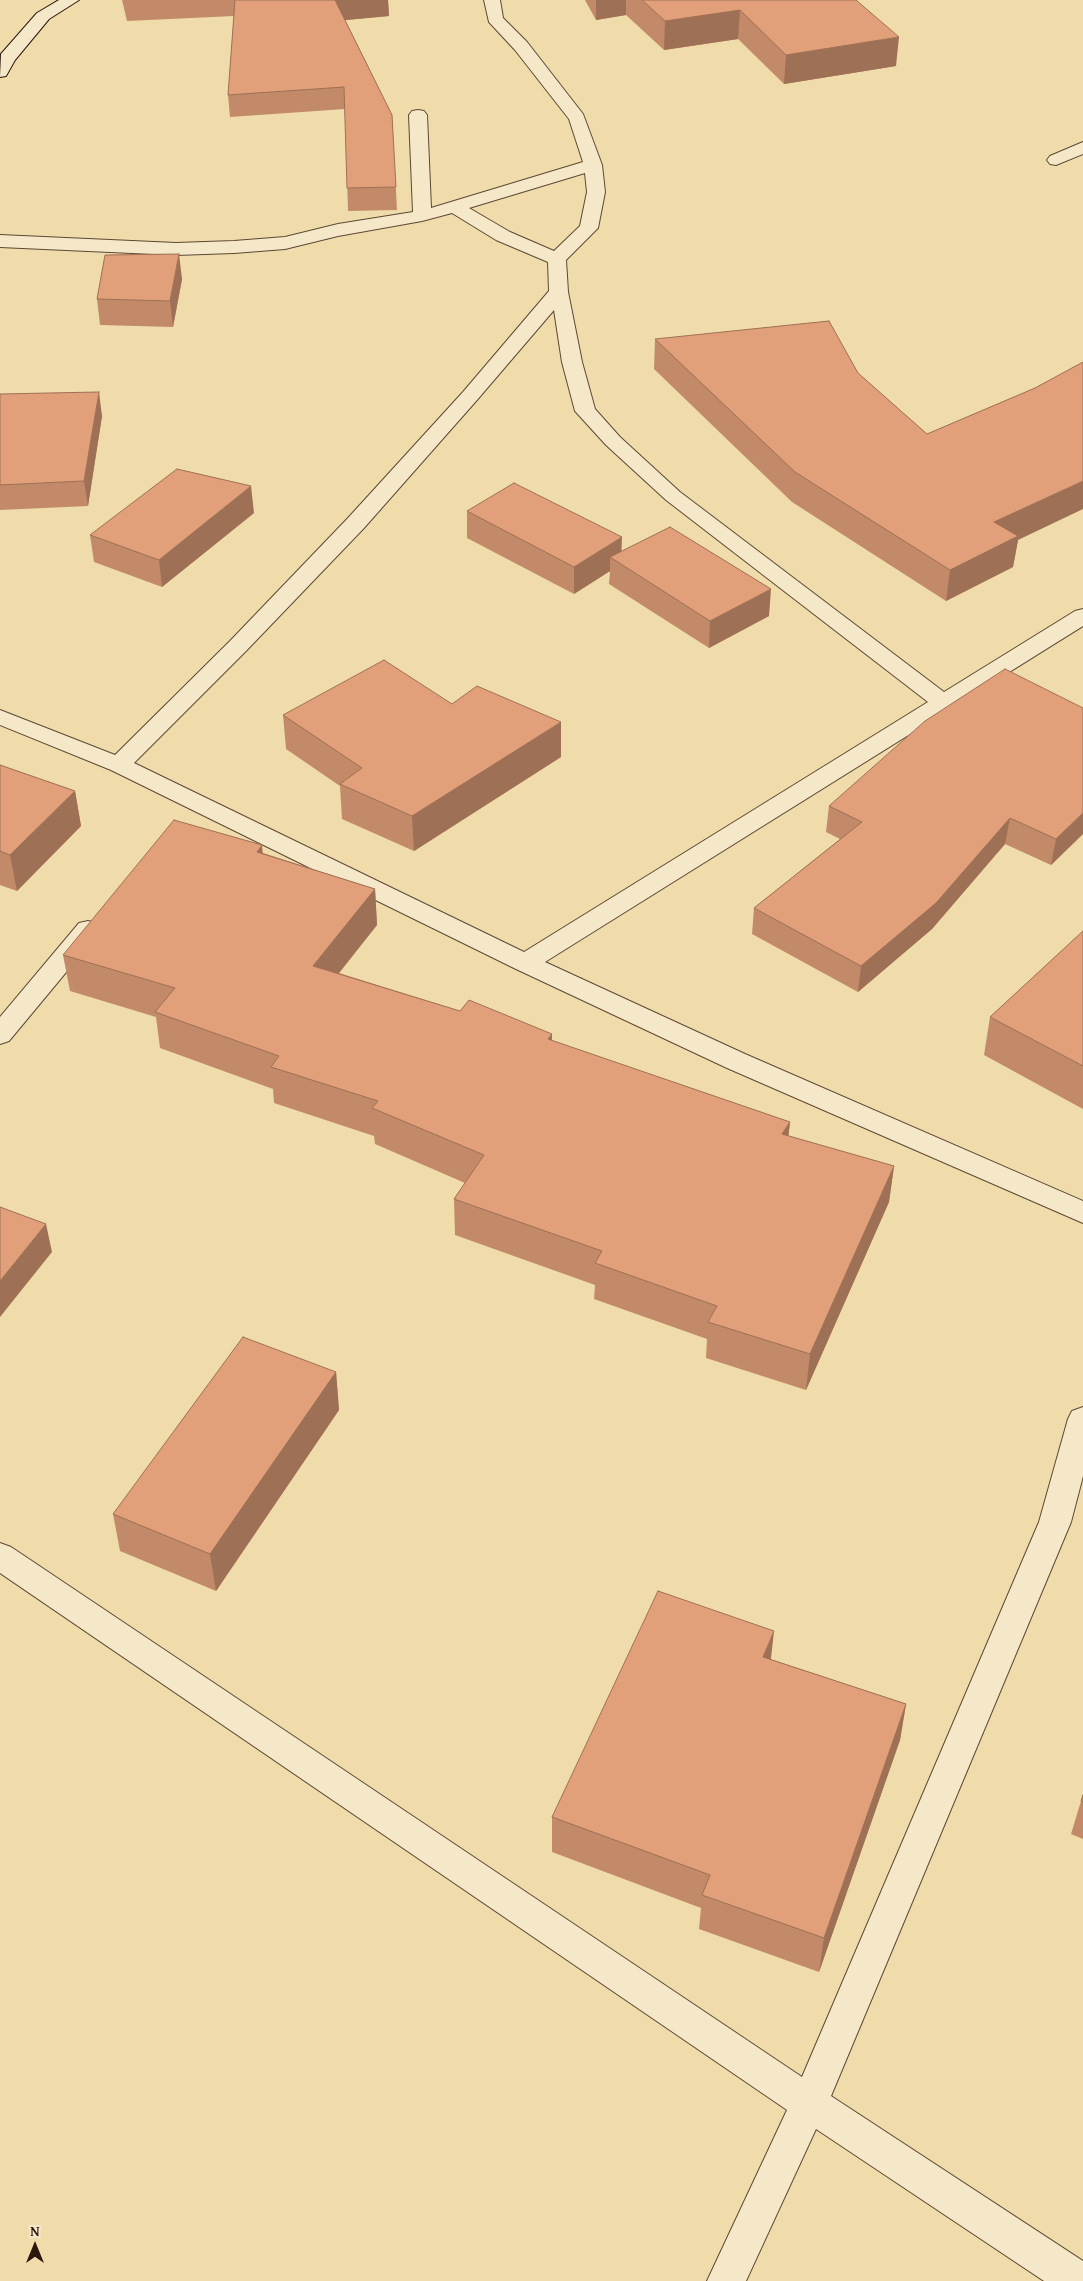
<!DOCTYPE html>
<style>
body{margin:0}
#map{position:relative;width:1083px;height:2281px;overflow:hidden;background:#f0dcaa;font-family:"Gentium Book Plus",serif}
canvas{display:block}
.north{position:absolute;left:10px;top:2221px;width:50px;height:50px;-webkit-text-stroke:4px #f5e8c8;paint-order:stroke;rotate:0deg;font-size:14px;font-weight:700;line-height:20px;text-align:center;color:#2b160e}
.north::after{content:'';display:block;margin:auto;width:18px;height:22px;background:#2b160e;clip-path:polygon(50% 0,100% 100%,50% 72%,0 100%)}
</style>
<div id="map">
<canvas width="1083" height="2281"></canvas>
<div class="north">N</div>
</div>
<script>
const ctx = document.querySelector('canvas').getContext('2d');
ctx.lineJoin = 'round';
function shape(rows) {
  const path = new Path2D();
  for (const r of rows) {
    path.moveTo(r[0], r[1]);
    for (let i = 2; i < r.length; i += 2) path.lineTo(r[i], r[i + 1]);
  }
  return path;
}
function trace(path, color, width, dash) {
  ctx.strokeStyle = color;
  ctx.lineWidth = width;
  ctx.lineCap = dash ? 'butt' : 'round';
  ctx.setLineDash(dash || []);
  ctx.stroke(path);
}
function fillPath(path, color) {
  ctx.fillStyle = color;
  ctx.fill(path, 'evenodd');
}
const street = shape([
 [484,0,500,0,503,18,527,42,583,114,602,165,605,192,598,228,566,260,568,292,582,362,595,409,620,437,680,492,944,692,1075,611,1083,609,1083,626,545,962,745,1054,1083,1201,1083,1223,727,1068,516,969,111,770,0,725,0,710,115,755,230,641,348,518,463,392,549,291,548,262,496,240,452,213,422,221,338,236,285,249,234,253,176,255,0,247,0,235,176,243,234,241,285,237,338,224,413,212,409,115,412,111,418,110,424,111,427,115,431,208,583,162,569,119,515,50,489,22,484,0],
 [585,173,587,192,580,226,554,251,510,232,469,208,585,173],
 [554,310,562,362,575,411,606,445,666,500,928,702,524,952,134,763,246,651,364,528,477,400,554,310],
 [1083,142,1083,154,1056,165,1050,164,1047,160,1050,156,1083,142],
 [88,921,97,923,101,929,97,935,9,1041,0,1044,0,1017,79,923,88,921],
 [1083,1407,1083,1476,1071,1522,831,2096,1083,2261,1083,2281,1044,2281,816,2129,746,2281,707,2281,787,2110,0,1573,0,1543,11,1547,802,2077,1039,1522,1068,1419,1072,1411,1083,1407]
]);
const secondary = shape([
 [59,0,79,0,49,19,15,60,6,76,0,77,1,54,37,13,59,0]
]);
trace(street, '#5c4835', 2);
trace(secondary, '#2b160e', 2);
fillPath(street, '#f5e8c8');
fillPath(secondary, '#f5e8c8');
fillPath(shape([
 [122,0,388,0,389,16,345,20,392,115,397,210,348,211,345,109,230,117,228,95,234,16,127,21],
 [585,0,856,0,896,66,784,84,738,39,664,50,626,15,596,20],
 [182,279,173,327,100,325,97,299],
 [655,339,858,373,927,434,1035,388,1018,540,1013,567,946,601,792,502,654,369],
 [0,394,102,416,88,506,0,510],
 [467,511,621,551,769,616,709,648,609,584,610,571,574,594,467,538],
 [254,513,162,587,94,562,90,535],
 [452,704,561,757,414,851,342,819,340,786,286,749,283,715],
 [1083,708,1083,834,1051,865,1005,844,932,929,858,992,752,934,754,908,840,839,826,832,829,806],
 [0,765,75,791,81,826,17,891,0,885],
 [263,853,375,889,377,925,339,973,460,1011,552,1034,552,1041,790,1122,788,1136,894,1166,889,1202,806,1390,706,1358,707,1339,594,1299,595,1285,455,1235,454,1199,465,1183,375,1144,374,1136,274,1103,273,1089,160,1048,156,1017,70,991,63,955],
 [1083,931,1083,1109,984,1055,990,1017],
 [336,1372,339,1410,216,1591,120,1551,113,1514],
 [770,1659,906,1704,900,1740,819,1972,699,1929,701,1908,552,1852,552,1817],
 [1081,1801,1083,1802,1083,1839,1071,1834]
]), '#c28a68');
fillPath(shape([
 [335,0,388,0,389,16,336,21],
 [596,0,626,0,626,15,596,20],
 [740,10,738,39,664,50,665,21],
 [899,37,896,66,784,84,786,55],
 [179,254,182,279,173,327,170,301],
 [99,392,102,416,88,506,84,481],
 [1083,481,1083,509,1018,540,1013,567,946,601,950,570,994,522],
 [251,486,254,513,162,587,159,560],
 [622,537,621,563,610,557,610,571,574,594,574,567],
 [771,589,769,616,709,648,710,621],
 [561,722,561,757,414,851,412,816],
 [75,791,81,826,17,891,10,855],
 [1083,813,1083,834,1051,865,1056,839],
 [1010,818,1005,844,932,929,858,992,861,966],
 [262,845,265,881,257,852],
 [375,889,377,925,316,1002,313,966],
 [552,1034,552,1070,548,1039],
 [790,1122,786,1158,782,1134],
 [894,1166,889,1202,806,1390,810,1354],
 [46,1224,52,1252,0,1317,0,1281],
 [336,1372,339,1410,216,1591,210,1554],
 [774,1631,770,1667,763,1657],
 [906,1704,900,1740,819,1972,824,1938]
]), '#9e7055');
const building = shape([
 [235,0,335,0,392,115,396,187,347,188,344,87,228,95,235,0],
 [642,0,856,0,899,37,786,55,740,10,665,21,642,0],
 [179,254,170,301,97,299,105,255,179,254],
 [829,321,858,373,927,434,1035,388,1083,362,1083,481,994,522,1018,536,950,570,795,472,655,339,829,321],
 [99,392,84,481,0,485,0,394,99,392],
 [177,469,251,486,159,560,90,535,177,469],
 [514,483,622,537,574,567,467,511,514,483],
 [670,527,771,589,710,621,610,557,670,527],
 [384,660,452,704,477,686,561,722,412,816,340,784,362,768,283,715,384,660],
 [1005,669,1083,708,1083,813,1056,839,1010,818,936,903,861,966,754,908,862,822,829,806,925,721,1005,669],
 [0,765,75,791,10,855,0,851,0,765],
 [174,820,262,845,257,852,375,889,313,966,460,1011,469,1000,552,1034,548,1039,790,1122,782,1134,894,1166,810,1354,708,1322,717,1306,595,1263,602,1251,454,1199,484,1155,372,1108,378,1101,271,1067,279,1056,155,1012,175,988,63,955,174,820],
 [1083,931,1083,1066,990,1017,1083,931],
 [0,1207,46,1224,0,1281,0,1207],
 [243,1337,336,1372,210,1554,113,1514,243,1337],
 [658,1591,774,1631,763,1657,906,1704,824,1938,702,1895,710,1875,552,1817,658,1591],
 [1083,1795,1083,1802,1081,1801,1083,1795]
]);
fillPath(building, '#e1a079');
trace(building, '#9e7055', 1);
</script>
